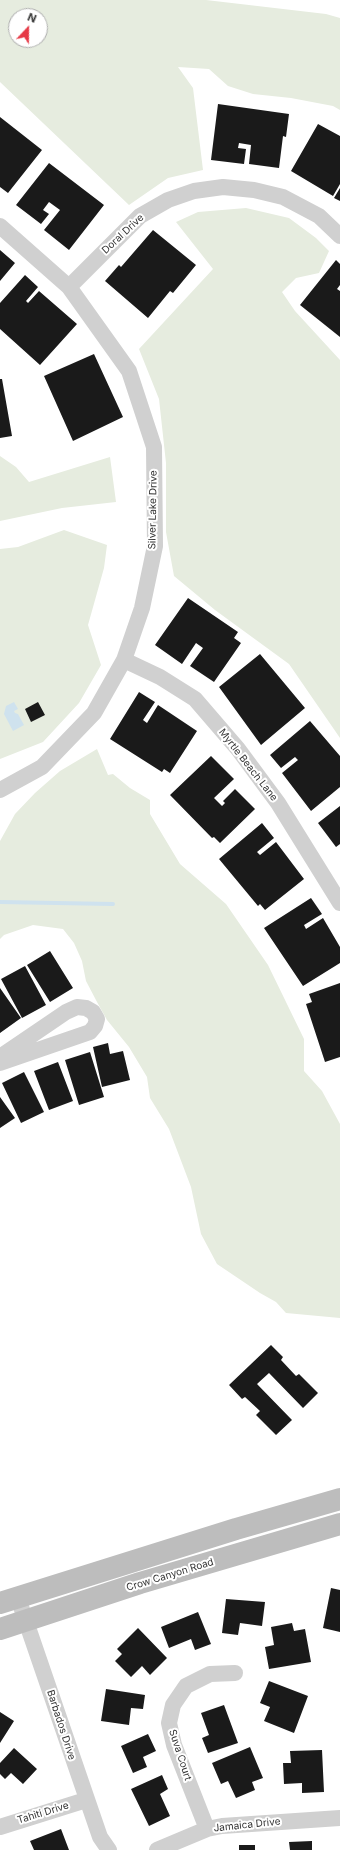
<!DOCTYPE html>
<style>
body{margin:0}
#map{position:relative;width:340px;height:1850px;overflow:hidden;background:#fff;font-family:Inter,sans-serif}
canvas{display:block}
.north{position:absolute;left:8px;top:8px;width:40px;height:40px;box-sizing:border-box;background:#fff;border:1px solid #adadad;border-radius:50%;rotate:22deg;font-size:11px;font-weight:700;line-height:16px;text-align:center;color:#333}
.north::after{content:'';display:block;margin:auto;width:14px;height:18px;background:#e63946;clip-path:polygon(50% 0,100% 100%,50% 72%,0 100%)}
</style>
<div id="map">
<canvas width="340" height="1850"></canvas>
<div class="north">N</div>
</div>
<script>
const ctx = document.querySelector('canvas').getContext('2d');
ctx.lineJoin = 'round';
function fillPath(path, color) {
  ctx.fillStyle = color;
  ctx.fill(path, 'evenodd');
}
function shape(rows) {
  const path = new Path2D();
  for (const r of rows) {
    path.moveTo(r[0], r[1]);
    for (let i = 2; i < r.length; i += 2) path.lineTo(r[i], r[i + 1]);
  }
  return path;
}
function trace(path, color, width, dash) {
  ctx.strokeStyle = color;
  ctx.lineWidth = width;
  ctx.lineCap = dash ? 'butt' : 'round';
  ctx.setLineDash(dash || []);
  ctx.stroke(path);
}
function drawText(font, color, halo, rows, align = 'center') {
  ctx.font = font + ' Inter,sans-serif';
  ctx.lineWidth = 4;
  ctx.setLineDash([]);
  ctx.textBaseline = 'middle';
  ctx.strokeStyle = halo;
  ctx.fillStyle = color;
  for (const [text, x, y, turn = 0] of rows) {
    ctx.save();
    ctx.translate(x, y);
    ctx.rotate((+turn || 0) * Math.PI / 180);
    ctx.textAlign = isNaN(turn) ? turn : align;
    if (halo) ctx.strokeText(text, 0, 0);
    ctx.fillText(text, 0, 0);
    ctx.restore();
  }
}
fillPath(shape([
 [0,0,206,0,326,14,340,18,340,110,333,106,291,98,253,94,228,86,209,69,178,67,193,88,203,170,168,178,129,205,0,82],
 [16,16,40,16,40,40,16,40],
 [246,208,289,218,316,238,329,251,319,273,296,278,282,292,295,311,340,360,340,738,289,664,215,610,174,576,166,532,166,463,159,399,139,349,213,269,176,222,198,212],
 [0,456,16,467,29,482,110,457,116,502,62,508,0,521],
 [64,530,107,545,104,568,88,625,101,665,79,703,43,742,0,759,0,549,18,547],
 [97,749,108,775,113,774,130,788,150,800,150,814,180,864,226,904,268,965,304,1039,304,1071,322,1091,340,1124,340,1318,286,1313,276,1302,260,1293,217,1264,201,1234,191,1187,169,1129,150,1098,147,1077,129,1047,107,1020,97,1002,86,981,82,961,74,943,63,929,33,925,4,935,0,939,0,841,15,814,35,793,60,771]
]), '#e6ecdf');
fillPath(shape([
 [14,702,18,709,14,711,15,713,18,714,24,725,13,731,4,714,6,706]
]), '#cfe2ee');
trace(shape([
 [0,902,113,904]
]), '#cfe2ee', 4);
fillPath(shape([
 [218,104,289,114,286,137,283,136,279,168,249,164,251,145,239,143,238,148,246,149,244,164,211,160],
 [0,117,42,150,8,193,0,187],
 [318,124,340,136,340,184,333,196,291,171],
 [49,163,104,205,69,250,44,230,60,210,49,202,43,210,49,214,41,224,16,205],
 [340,188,340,201,334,198],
 [153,230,196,265,173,293,170,291,148,318,105,281,119,265,121,267],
 [0,250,15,263,0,281],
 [336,260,340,264,340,285,337,289,340,291,340,337,300,305],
 [25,275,38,287,26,301,28,303,39,291,77,324,40,365,0,329,0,303],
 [94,354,123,417,73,441,44,376],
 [0,379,2,379,12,436,0,438],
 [188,598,238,632,234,638,241,643,214,682,190,666,203,648,196,643,182,664,155,645],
 [260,654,305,708,261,745,219,687],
 [139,692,155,702,143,720,147,723,158,705,197,731,170,773,164,769,162,772,110,739],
 [38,702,45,715,31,722,25,709],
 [310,721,340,756,340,787,311,811,282,773,298,760,295,757,281,768,270,755],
 [211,756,234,779,214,798,222,806,225,803,223,801,235,789,255,809,220,843,214,837,212,838,170,795],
 [340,806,340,844,336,847,318,823],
 [262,823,274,838,257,852,260,855,276,842,304,879,265,910,260,904,258,906,219,859],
 [311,898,322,914,304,925,306,929,323,918,340,947,340,963,303,986,264,928],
 [50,951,73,988,50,1002,27,965],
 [25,966,46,1005,22,1018,1,979],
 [340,983,340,1057,325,1062,306,1004,312,1002,309,994],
 [0,988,21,1018,0,1033],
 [108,1043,110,1054,123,1051,130,1080,102,1087,93,1047],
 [90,1052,104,1097,79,1105,65,1060],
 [58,1062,73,1101,49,1110,34,1071],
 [24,1072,44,1112,21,1123,2,1083],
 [0,1097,15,1118,0,1128],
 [271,1345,283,1357,281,1360,296,1376,299,1374,318,1393,303,1408,269,1373,257,1384,292,1420,276,1435,256,1415,260,1411,245,1397,242,1399,229,1385],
 [331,1588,340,1590,340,1632,323,1628],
 [226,1599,265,1602,262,1626,240,1623,238,1635,222,1633],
 [198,1612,211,1644,195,1650,191,1639,169,1648,161,1627],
 [292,1623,294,1631,305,1629,311,1662,269,1669,265,1647,274,1645,271,1627],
 [138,1628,167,1658,150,1675,142,1666,131,1677,115,1661,122,1654,117,1649],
 [269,1681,308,1696,294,1733,264,1721,270,1707,260,1703],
 [106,1689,145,1695,143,1709,131,1708,129,1725,101,1721],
 [224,1705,238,1743,208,1753,202,1738,209,1735,201,1713],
 [0,1712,14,1721,0,1743],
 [148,1734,156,1751,143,1757,147,1767,133,1773,121,1746],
 [250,1747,263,1778,252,1782,255,1790,236,1798,228,1781,221,1784,212,1763],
 [14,1748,37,1769,23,1784,11,1773,5,1779,0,1774,0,1763],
 [322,1750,324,1792,302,1793,302,1783,284,1784,283,1763,291,1763,290,1751],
 [162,1775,168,1789,160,1794,170,1816,149,1826,131,1789],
 [61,1829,69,1850,34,1850,30,1841],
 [312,1841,312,1850,290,1850,289,1842],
 [239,1845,255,1845,255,1850,239,1850]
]), '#1a1a1a');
trace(shape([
 [0,226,69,287,129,371,154,447,155,546,142,608,124,660,94,713,42,767,0,790],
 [69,287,140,216,168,200,194,191,223,187,254,190,283,197,319,216,340,236],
 [124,660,160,677,195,699,238,749,278,803,340,903],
 [0,1057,66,1012,77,1007,86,1008,93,1012,97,1019,95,1026,90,1032,0,1063],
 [18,1598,100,1837,109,1850],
 [0,1827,86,1800],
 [207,1829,174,1745,169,1723,173,1705,186,1686,210,1674,235,1673],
 [157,1850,207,1829,222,1826,340,1818]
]), '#d0d0d0', 16);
trace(shape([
 [0,1603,236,1529,340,1499],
 [0,1629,140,1583,340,1524]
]), '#bdbdbd', 22);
drawText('10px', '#333', '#fff', [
 ["Doral Drive",123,234,-43],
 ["Silver Lake Drive",153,510,-89],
 ["Myrtle Beach Lane",248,765,52],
 ["Crow Canyon Road",170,1575,-17],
 ["Barbados Drive",61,1725,72],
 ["Suva Court",180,1755,72],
 ["Tahiti Drive",43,1813,-17],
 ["Jamaica Drive",247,1825,-6]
]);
</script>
